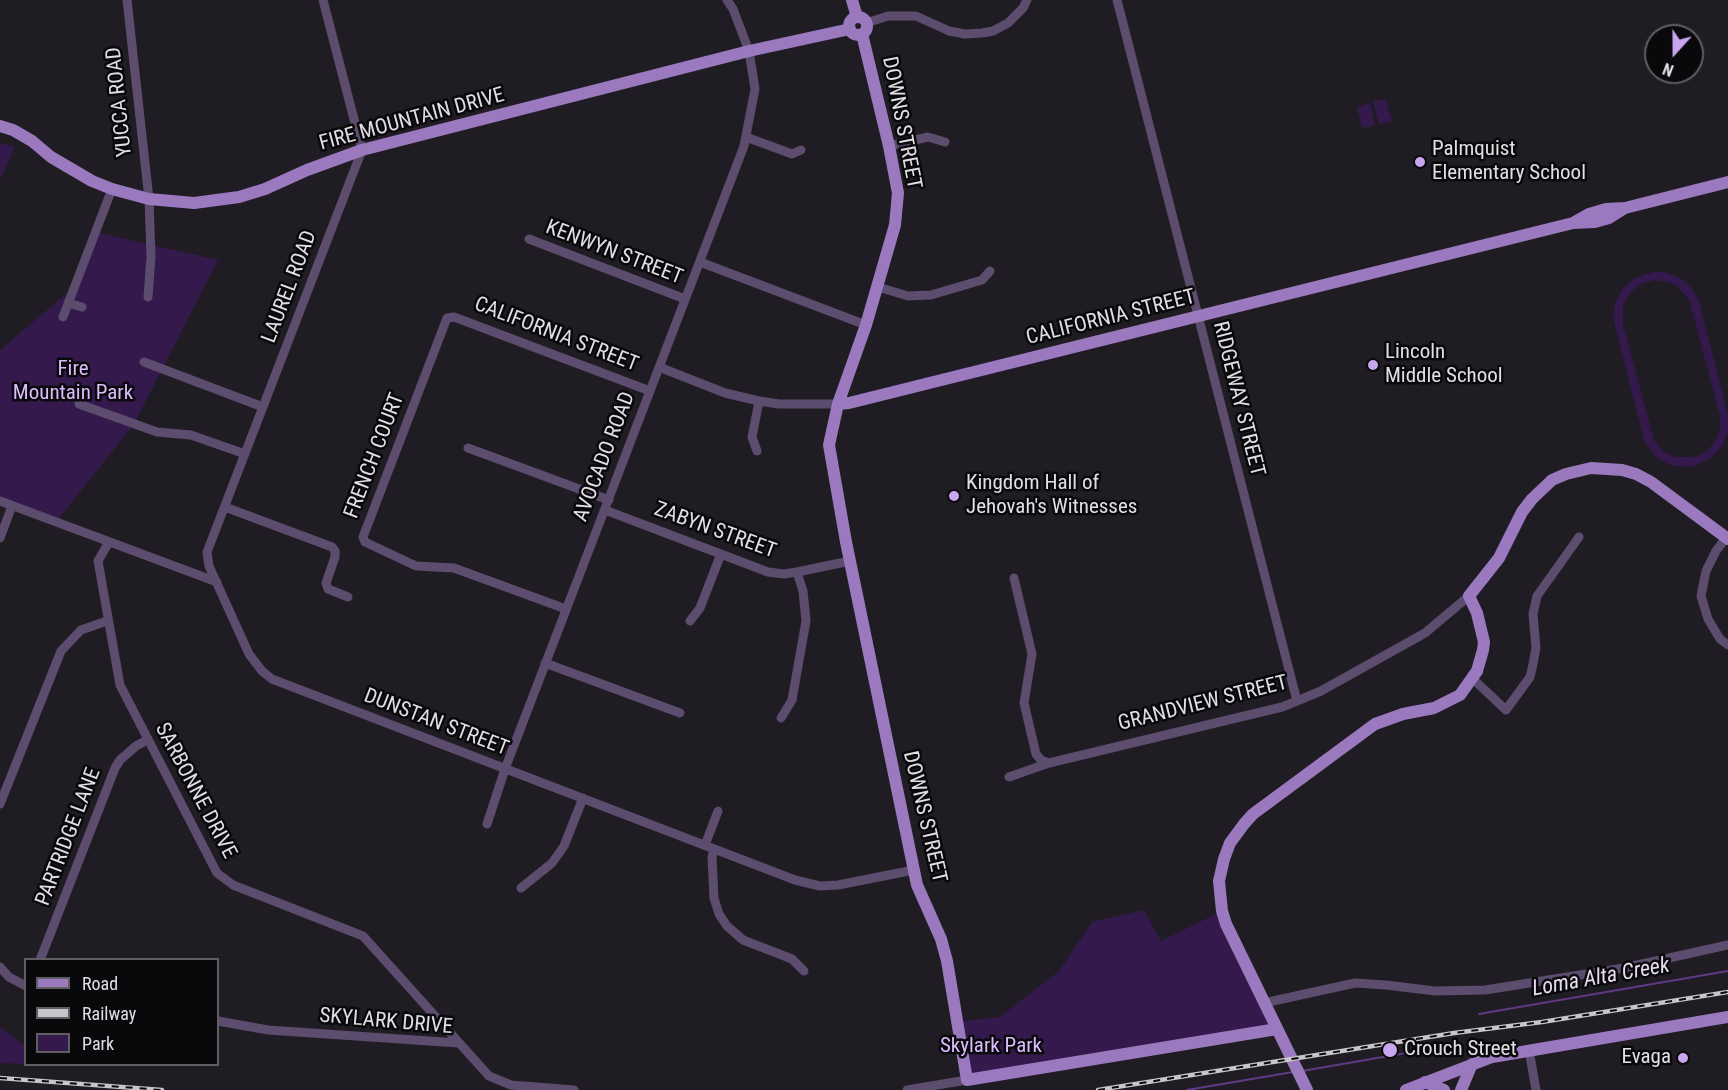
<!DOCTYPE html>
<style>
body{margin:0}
#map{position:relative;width:1728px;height:1090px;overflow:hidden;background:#1f1d23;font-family:"Roboto Condensed",sans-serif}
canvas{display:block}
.legend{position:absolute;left:24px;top:958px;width:195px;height:108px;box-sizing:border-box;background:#09080a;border:2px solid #5f5e61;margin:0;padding:8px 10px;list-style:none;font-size:18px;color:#e1dfe3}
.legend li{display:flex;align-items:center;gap:12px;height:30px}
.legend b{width:30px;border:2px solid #5f5e61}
.north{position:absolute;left:1644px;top:24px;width:60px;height:60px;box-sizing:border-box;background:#09080a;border:2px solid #5f5e61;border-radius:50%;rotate:201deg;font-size:16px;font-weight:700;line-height:24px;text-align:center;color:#e1dfe3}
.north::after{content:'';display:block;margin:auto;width:21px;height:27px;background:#c8a5ef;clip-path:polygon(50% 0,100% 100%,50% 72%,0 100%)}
</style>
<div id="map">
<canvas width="1728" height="1090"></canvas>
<ul class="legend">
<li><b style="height:8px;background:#9a79be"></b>Road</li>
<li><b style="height:8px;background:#c8c6ca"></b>Railway</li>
<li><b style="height:16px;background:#34194c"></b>Park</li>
</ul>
<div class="north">N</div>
</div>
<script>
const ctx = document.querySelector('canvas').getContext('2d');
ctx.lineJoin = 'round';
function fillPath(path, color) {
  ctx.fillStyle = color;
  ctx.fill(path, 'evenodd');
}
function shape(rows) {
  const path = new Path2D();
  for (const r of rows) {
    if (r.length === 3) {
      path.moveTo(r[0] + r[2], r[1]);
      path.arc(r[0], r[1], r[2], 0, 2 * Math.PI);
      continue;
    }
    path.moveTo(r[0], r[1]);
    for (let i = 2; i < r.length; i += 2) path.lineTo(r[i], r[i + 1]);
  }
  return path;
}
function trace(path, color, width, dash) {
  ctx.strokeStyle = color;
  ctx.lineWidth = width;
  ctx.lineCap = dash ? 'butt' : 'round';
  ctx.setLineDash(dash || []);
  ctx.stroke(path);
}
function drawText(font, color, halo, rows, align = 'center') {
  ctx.font = font + ' "Roboto Condensed",sans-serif';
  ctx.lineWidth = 5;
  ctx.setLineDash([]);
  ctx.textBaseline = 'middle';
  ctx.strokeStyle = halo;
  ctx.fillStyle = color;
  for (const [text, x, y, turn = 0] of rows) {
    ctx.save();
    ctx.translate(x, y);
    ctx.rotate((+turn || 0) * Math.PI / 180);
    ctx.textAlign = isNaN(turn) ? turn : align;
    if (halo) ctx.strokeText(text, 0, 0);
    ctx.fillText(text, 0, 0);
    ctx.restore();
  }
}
fillPath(shape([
 [1386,99,1392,121,1379,124,1373,102],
 [1370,103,1375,125,1362,128,1357,107],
 [0,143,15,147,0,180],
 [95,232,218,260,134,424,56,522,0,501,0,350,73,288],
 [1654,272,1664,272,1680,278,1691,287,1698,298,1728,415,1728,431,1723,445,1712,457,1695,466,1686,467,1670,465,1655,456,1645,443,1613,318,1615,302,1624,287,1635,278],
 [1655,280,1675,284,1689,299,1720,416,1720,427,1716,440,1707,451,1695,457,1674,457,1663,451,1654,440,1623,324,1623,305,1631,292,1641,284],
 [1144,910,1161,941,1222,911,1277,1029,967,1080,957,1022,1000,1017,1059,971,1092,922],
 [0,1027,25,1046,25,1064,0,1063]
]), '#34194c');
trace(shape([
 [1479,1014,1728,971],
 [1302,1071,1406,1053],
 [1187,1090,1293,1072]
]), '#613985', 2);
trace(shape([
 [127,0,149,199,151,257,148,297],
 [323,0,362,150,207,552,209,566,249,654,262,671,272,679,795,880,820,886,838,885,914,870],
 [1117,0,1297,701],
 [866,23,888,16,916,16,949,31,965,34,982,33,993,31,1008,23,1023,8,1027,0],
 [746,137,792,154,801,150],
 [889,146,928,137,945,142],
 [529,239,685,299],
 [700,262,866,325],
 [878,287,908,296,931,295,982,280,990,271],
 [68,303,82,307],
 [63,317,112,189],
 [144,362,263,407],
 [659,367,725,393,759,401,779,404,838,404],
 [79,404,157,432,191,435,245,454],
 [468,448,609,500],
 [757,451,752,437,759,401],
 [0,501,217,582],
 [225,507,332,547,335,551,335,557,326,583,328,589,348,597],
 [605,510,768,572,784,574,797,572,850,561],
 [0,538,12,506],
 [1726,538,1716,551,1706,571,1701,596,1708,619,1720,639,1728,645],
 [109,542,98,561,120,685,217,873,233,885,363,936,489,1076,511,1085,574,1090],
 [1014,578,1032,654,1024,703,1036,754,1041,760,1049,763],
 [566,609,454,568,416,566,365,542,363,537,447,318,454,317,650,391],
 [690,621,700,608,721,554],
 [545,663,680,713],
 [1473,679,1506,710,1530,677,1532,669,1536,648,1533,614,1537,596,1579,537],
 [781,718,792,700,806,621,803,591,797,572],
 [1009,777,1049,763,1282,707,1297,701,1321,691,1425,633,1469,596],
 [0,804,61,651,81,630,107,621],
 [487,824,505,769,744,146,755,89,749,51,733,9,727,0],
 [705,845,718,811],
 [714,849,712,857,714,898,719,914,727,926,743,940,792,959,804,971],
 [521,888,552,863,564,846,583,798],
 [40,960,115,768,120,760,136,746,147,740],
 [0,967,9,977,26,986],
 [1264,1003,1355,983,1386,985,1435,991,1485,990,1624,968,1728,945],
 [218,1021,268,1030,458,1043],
 [1529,1050,1536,1090],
 [907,1090,967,1080]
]), '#5c4c6d', 9);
trace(shape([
 [852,0,857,17],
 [858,26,9],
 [862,34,889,146,898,193,895,225,866,325,838,404,829,445,846,542,917,885,941,939,947,961,967,1080,1277,1029],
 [0,126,13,130,32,141,51,157,92,181,112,189,149,199,194,203,239,197,265,189,307,170,362,150,749,51,850,29],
 [1625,208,1609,218,1595,222,1573,223,1589,214,1606,209,1625,208,1728,182],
 [838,404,849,403,1573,223],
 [1425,1082,1444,1090],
 [1307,1090,1226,924,1222,911,1219,881,1224,859,1230,843,1244,824,1253,814,1375,724,1403,714,1434,708,1460,695,1477,671,1483,650,1484,642,1477,613,1469,596,1499,558,1522,512,1532,499,1552,480,1566,474,1591,468,1622,470,1636,474,1651,482,1728,539],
 [1406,1090,1492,1057,1728,1017],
 [1461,1090,1472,1064]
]), '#9a79be', 12);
const rail = shape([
 [0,1078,162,1090],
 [1098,1090,1454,1033,1542,1022,1728,992]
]);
trace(rail, '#c8c6ca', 4.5);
trace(rail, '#09080a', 2, [7]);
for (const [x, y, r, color] of [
 [1420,162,6,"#c8a5ef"],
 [1373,365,6,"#c8a5ef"],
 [954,496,6,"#c8a5ef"],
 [1390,1050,8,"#c8a5ef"],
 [1683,1058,6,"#c8a5ef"]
]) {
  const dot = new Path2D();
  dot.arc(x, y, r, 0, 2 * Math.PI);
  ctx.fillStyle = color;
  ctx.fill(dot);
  trace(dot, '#09080a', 2);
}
drawText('21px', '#e1dfe3', '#09080a', [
 ["YUCCA ROAD",120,102,-96],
 ["FIRE MOUNTAIN DRIVE",412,120,-15],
 ["DOWNS STREET",901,123,79],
 ["KENWYN STREET",614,253,21],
 ["LAUREL ROAD",290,287,-69],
 ["CALIFORNIA STREET",1111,318,-14],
 ["CALIFORNIA STREET",556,335,21],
 ["RIDGEWAY STREET",1238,399,76],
 ["FRENCH COURT",375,456,-69],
 ["AVOCADO ROAD",605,457,-69],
 ["ZABYN STREET",715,531,20],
 ["GRANDVIEW STREET",1203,704,-14],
 ["DUNSTAN STREET",436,723,21],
 ["SARBONNE DRIVE",195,791,62],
 ["DOWNS STREET",924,817,77],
 ["PARTRIDGE LANE",69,837,-69],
 ["SKYLARK DRIVE",386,1022,5]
]);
drawText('21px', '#e1dfe3', '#09080a', [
 ["Palmquist",1432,150],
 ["Elementary School",1432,174],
 ["Lincoln",1385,353],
 ["Middle School",1385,377],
 ["Kingdom Hall of",966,484],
 ["Jehovah's Witnesses",966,508],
 ["Crouch Street",1404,1050],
 ["Evaga",1671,1058,"right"]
], 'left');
drawText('21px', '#dabcfc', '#09080a', [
 ["Fire",73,370],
 ["Mountain Park",73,394],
 ["Skylark Park",991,1047]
]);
drawText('italic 22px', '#e6dcf2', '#09080a', [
 ["Loma Alta Creek",1601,978,-10]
]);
</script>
